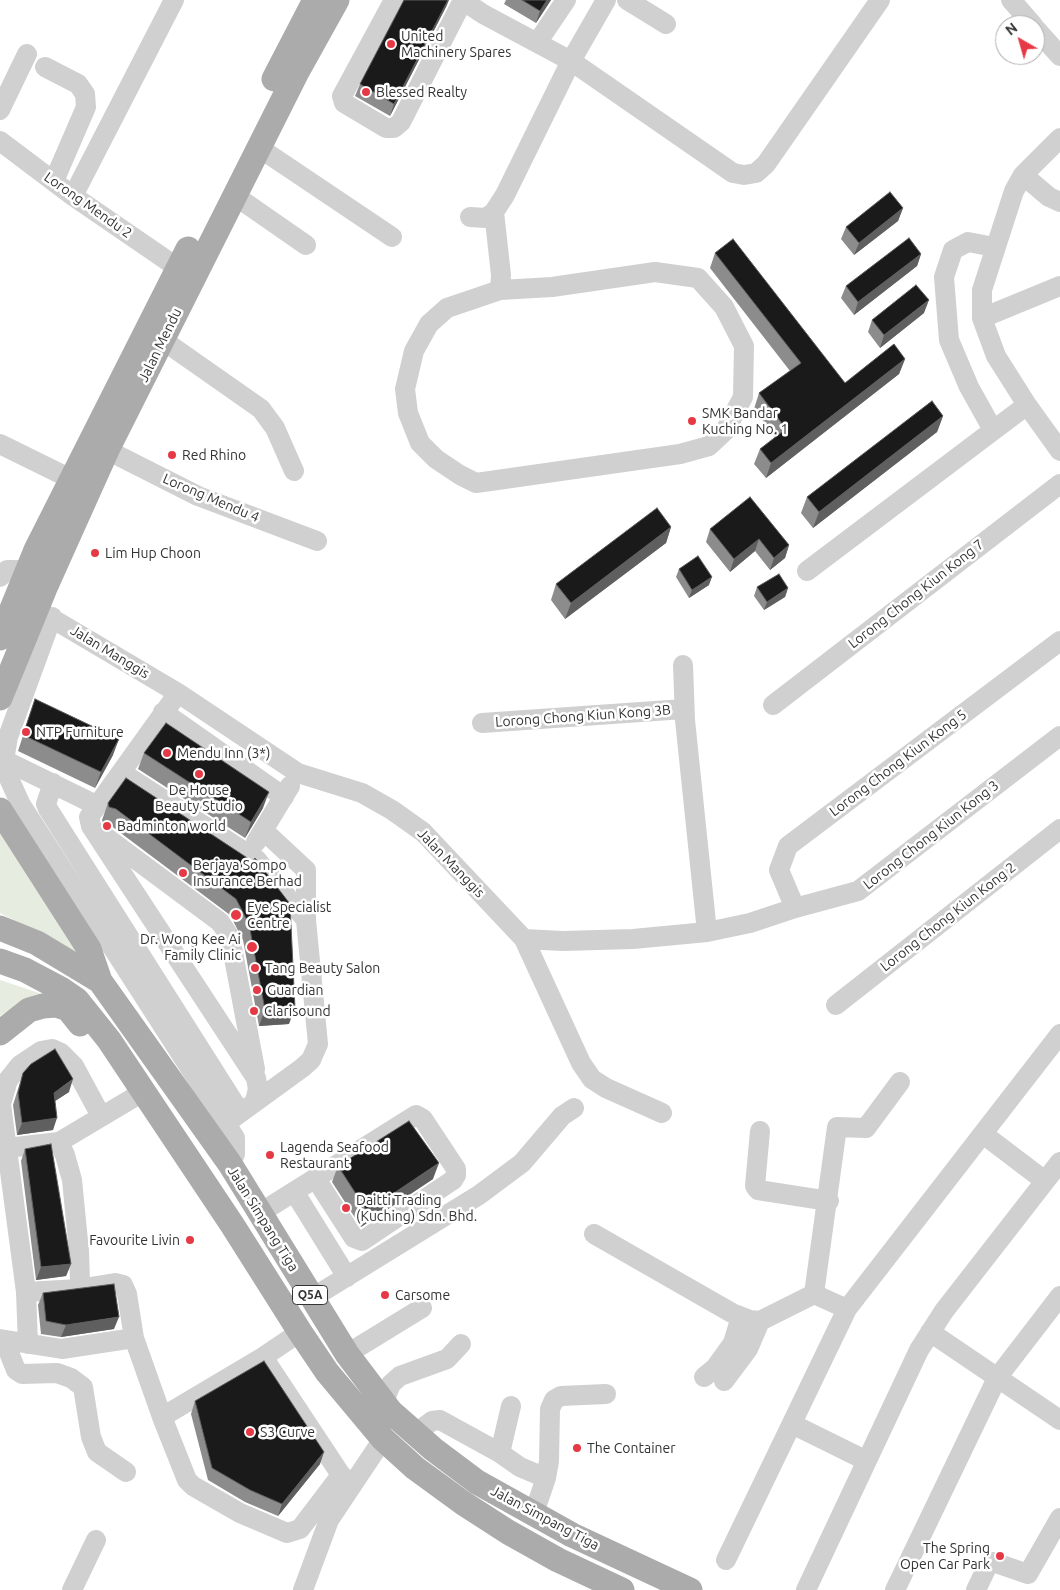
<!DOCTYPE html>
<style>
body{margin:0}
#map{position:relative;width:1060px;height:1590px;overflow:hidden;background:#fff;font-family:Ubuntu,sans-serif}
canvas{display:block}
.north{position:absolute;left:995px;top:15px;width:50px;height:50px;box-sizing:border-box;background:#fff;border:1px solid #adadad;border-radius:50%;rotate:322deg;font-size:14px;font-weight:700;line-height:20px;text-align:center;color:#333}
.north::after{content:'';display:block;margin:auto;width:18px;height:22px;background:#e63946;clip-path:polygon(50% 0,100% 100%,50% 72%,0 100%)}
</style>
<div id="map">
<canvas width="1060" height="1590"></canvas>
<div class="north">N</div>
</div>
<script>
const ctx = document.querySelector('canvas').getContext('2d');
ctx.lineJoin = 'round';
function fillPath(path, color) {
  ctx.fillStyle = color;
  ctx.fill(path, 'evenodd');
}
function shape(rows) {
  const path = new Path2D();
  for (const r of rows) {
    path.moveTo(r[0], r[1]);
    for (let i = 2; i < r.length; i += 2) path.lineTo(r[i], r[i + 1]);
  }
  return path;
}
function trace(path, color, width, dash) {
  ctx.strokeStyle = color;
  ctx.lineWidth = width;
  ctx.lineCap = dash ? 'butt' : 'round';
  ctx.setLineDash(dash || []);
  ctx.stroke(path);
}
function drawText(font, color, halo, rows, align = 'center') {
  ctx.font = font + ' Ubuntu,sans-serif';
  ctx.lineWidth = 5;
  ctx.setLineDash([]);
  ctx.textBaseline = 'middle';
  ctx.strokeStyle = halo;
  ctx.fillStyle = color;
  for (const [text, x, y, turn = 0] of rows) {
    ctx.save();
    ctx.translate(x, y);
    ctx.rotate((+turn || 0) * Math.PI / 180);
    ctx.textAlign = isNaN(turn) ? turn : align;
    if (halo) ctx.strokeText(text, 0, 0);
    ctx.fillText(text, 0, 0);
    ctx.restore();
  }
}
fillPath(shape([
 [0,822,86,957,0,913],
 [0,980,45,995,21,1002,0,1016]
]), '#e6ecdf');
trace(shape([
 [394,0,342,96,344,103,386,128,394,128,401,122,463,0],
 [462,0,483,14,571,61,505,195,494,212,486,218,470,217],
 [606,0,571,61,733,173,744,175,756,173,766,164,880,0],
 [627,0,666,24],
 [1011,0,1033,25],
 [1035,28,1060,56],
 [537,43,566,0],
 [45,67,78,84,85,94,86,107,54,181],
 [0,110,27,54],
 [1060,138,1023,175,1014,191,982,290,982,318,996,356,1027,405,1060,451],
 [0,141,73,196,178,268],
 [258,147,392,237],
 [1023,175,1049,197,1060,202],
 [234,195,306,245],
 [73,196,174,0],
 [494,212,501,275,500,290],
 [655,272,698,278,724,307,744,346,743,397,725,431,709,446,680,454,476,483,460,475,436,459,420,443,408,413,405,389,414,351,429,324,447,308,500,290,552,287,655,272],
 [982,318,1060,286],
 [164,341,261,409,275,428,294,471],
 [993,430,969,387,949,340,944,277,953,250,968,242,994,247],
 [0,444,71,479],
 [107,450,198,496,317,541],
 [807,571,1027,405],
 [0,577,7,570,28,570],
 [36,609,178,693,298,773,362,793,392,810,423,832,524,939,581,1063,592,1079,606,1088,662,1113],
 [52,617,8,737,4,760,7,774,21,805,235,1138,235,1154,230,1164],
 [683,665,685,720,707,932],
 [178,693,89,817,91,826,256,1078,258,1089,255,1101],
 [773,705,1060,484],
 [163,712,284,797],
 [482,723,684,709],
 [4,760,96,805],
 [122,773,257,860,306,920,318,1044,311,1060,302,1068,225,1124],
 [53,783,46,804,48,809,240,1112],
 [263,830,306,870,306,920],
 [103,835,220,922,230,937,255,1069],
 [256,842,290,786],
 [795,908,779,870,788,846,1060,641],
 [524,939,563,941,633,939,707,932,750,923,795,908,858,891,1060,736],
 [836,1005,1060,829],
 [760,1131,755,1186,758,1190,829,1201],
 [983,1134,1045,1181],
 [7,1148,59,1142,143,1092],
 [295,1193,347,1277],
 [260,1213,416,1115,423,1119,456,1169,456,1175,453,1180,362,1241,354,1238,316,1179],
 [594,1234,732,1313,750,1320,760,1321,814,1294,847,1309],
 [78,1289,115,1283,123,1285,127,1294,134,1338],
 [26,1292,78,1289,80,1282,79,1251,72,1180,65,1155,59,1142],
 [814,1294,837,1127,866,1128,900,1082],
 [312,1298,479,1195,522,1163,562,1116,574,1108],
 [930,1332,1060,1420],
 [0,1339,62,1349,134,1338,162,1417,263,1357,300,1332],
 [9,1341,10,1355,16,1370,22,1374,57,1373,71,1378,83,1387,91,1437,97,1452,126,1472],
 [28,1344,26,1292,1,1104,8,1080,20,1065,41,1051,52,1049,61,1053,74,1066,101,1116],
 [347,1354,422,1308],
 [263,1357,341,1475,350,1483],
 [704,1377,715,1368,733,1343,741,1317],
 [724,1381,748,1349,760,1321],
 [383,1404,391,1384,400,1376,447,1359,461,1344],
 [162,1417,187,1480,193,1486,240,1513,287,1533,300,1529,341,1475],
 [792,1424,865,1460],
 [416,1433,432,1421,440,1420,500,1453,520,1467,546,1478,534,1513],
 [500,1453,511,1406],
 [546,1478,549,1461,550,1409,554,1400,561,1396,606,1394],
 [726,1560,847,1309,1060,1034],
 [72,1590,96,1540],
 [303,1590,329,1520,383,1439],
 [806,1590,919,1350,944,1311,1060,1162],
 [895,1590,997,1378,1060,1296],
 [976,1590,987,1567,993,1562,1028,1574,1060,1518]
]), '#d0d0d0', 20);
trace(shape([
 [274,79,315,0],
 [0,638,36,550,188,249],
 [0,698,45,588,107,450,297,72,337,0],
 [0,810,89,949,100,981],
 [0,928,37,943,100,981,230,1164,347,1354,391,1412,433,1449,477,1482,572,1535,690,1590],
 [0,961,25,970,61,989,77,1000,109,1040,233,1226,300,1332,327,1372,383,1439,415,1468,463,1503,508,1532,558,1560,622,1590],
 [0,1033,29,1010,43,1006,56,1005,68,1009,80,1024]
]), '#ababab', 25);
fillPath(shape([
 [506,0,551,0,536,23,504,4],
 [447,5,390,116,355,96,360,84],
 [903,208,898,221,854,255,841,239,846,227],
 [715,253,845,383,905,359,899,374,766,478,754,464,760,449,775,437,754,409,759,393,790,371,710,268],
 [921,254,917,266,854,315,841,298,846,286],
 [924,313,880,348,868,332,872,320],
 [943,416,937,432,813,528,801,513,807,497],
 [671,527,666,543,565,619,551,600,556,584],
 [710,529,789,545,785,558,770,570,755,551,730,572,706,542],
 [679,569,709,585,689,598,676,577],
 [757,587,788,588,785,597,764,610,754,596],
 [35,699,113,755,95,788,18,751],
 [144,753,263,808,245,838,138,769],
 [108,803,252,861,289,1024,259,1026,243,940,230,915,110,825,103,823,102,820],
 [23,1073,69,1092,55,1101,53,1130,17,1135,13,1105],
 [25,1149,71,1264,66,1276,36,1280,21,1161],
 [338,1166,433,1179,361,1227,332,1182],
 [43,1293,114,1329,61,1337,41,1334,38,1305],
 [195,1401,320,1464,278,1516,245,1502,208,1480,191,1414]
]), '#8c8c8c');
fillPath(shape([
 [448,0,449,0,447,5,390,116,394,104],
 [547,0,551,0,536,23,540,11],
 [903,208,898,221,854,255,859,243],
 [921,254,917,266,854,315,858,302],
 [929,300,924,313,880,348,884,335],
 [905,359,899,374,766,478,771,463],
 [943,416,937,432,813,528,819,512],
 [671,527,666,543,565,619,571,603],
 [759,539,755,551,730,572,734,559],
 [789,545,785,558,770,570,774,558],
 [712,577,709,585,689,598,692,590],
 [788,588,785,597,764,610,767,602],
 [119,739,113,755,95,788,101,772],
 [269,792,263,808,245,838,251,822],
 [295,1008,289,1024,259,1026,265,1010],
 [73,1079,69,1092,49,1105,54,1093],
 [57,1118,53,1130,17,1135,22,1123],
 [439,1163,433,1179,361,1227,367,1211],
 [71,1264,66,1276,36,1280,41,1267],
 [119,1317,114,1329,61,1337,66,1325],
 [324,1452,320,1464,278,1516,282,1504]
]), '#5f5f5f');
const building = shape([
 [404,0,448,0,394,104,360,84,404,0],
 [522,0,547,0,540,11,522,0],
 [890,192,903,208,859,243,846,227,890,192],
 [909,238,921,254,858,302,846,286,909,238],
 [733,239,845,383,894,344,905,359,771,463,760,449,786,429,759,393,801,363,715,253,733,239],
 [916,285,929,300,884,335,872,320,916,285],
 [932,401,943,416,819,512,807,497,932,401],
 [750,497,789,545,774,558,759,539,734,559,710,529,750,497],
 [657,508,671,527,571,603,556,584,657,508],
 [698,556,712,577,692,590,679,569,698,556],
 [779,574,788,588,767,602,757,587,779,574],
 [35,699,119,739,101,772,23,735,35,699],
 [166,723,269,792,251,822,144,753,166,723],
 [126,778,252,861,255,858,290,904,295,1008,265,1010,249,924,236,899,116,809,109,807,108,803,126,778],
 [55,1049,73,1079,54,1093,57,1118,22,1123,18,1093,23,1073,31,1064,55,1049],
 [409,1121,439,1163,367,1211,338,1166,409,1121],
 [51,1144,71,1264,41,1267,25,1149,51,1144],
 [114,1284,119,1317,66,1325,46,1321,43,1293,114,1284],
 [264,1361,324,1452,282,1504,250,1490,212,1468,195,1401,264,1361]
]);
fillPath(building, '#1a1a1a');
trace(building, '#5f5f5f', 1);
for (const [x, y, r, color] of [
 [391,44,5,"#e63946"],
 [366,92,5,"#e63946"],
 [692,421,5,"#e63946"],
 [172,455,5,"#e63946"],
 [95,553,5,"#e63946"],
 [26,732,5,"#e63946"],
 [167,753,5,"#e63946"],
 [199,774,5,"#e63946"],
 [107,826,5,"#e63946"],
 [183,873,5,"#e63946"],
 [236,915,6,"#e63946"],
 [252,947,6,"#e63946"],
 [255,968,5,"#e63946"],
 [257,990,5,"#e63946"],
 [254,1011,5,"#e63946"],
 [270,1155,5,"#e63946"],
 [346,1208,5,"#e63946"],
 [190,1240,5,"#e63946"],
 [385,1295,5,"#e63946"],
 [250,1432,5,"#e63946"],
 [577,1448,5,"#e63946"],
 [1000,1556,5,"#e63946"]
]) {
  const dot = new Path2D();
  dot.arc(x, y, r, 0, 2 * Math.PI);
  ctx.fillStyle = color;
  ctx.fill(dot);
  trace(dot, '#fff', 2);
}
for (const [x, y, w] of [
 [310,1295,35]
]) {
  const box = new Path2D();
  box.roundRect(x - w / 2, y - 9.5, w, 19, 4);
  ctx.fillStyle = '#fff';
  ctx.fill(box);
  trace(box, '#333', 1);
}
drawText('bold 12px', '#333', null, [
 ["Q5A",310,1295]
]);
drawText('14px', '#333', '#fff', [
 ["United",401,36],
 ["Machinery Spares",401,52],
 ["Blessed Realty",376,92],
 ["SMK Bandar",702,413],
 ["Kuching No. 1",702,429],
 ["Red Rhino",182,455],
 ["Lim Hup Choon",105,553],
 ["NTP Furniture",36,732],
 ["Mendu Inn (3*)",177,753],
 ["De House",199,790,"center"],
 ["Beauty Studio",199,806,"center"],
 ["Badminton world",117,826],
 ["Berjaya Sompo",193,865],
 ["Insurance Berhad",193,881],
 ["Eye Specialist",247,907],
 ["Centre",247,923],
 ["Dr. Wong Kee Ai",241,939,"right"],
 ["Family Clinic",241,955,"right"],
 ["Tang Beauty Salon",265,968],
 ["Guardian",267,990],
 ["Clarisound",264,1011],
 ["Lagenda Seafood",280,1147],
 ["Restaurant",280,1163],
 ["Daitti Trading",356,1200],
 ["(Kuching) Sdn. Bhd.",356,1216],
 ["Favourite Livin",180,1240,"right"],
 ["Carsome",395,1295],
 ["S3 Curve",260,1432],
 ["The Container",587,1448],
 ["The Spring",990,1548,"right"],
 ["Open Car Park",990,1564,"right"]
], 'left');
drawText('14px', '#333', '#fff', [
 ["Lorong Mendu 2",88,205,35],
 ["Jalan Mendu",160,345,-64],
 ["Lorong Mendu 4",211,498,23],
 ["Lorong Chong Kiun Kong 7",916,594,-38],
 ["Jalan Manggis",110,652,31],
 ["Lorong Chong Kiun Kong 3B",583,716,-4],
 ["Lorong Chong Kiun Kong 5",898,763,-37],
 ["Lorong Chong Kiun Kong 3",931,835,-38],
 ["Jalan Manggis",451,863,46],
 ["Lorong Chong Kiun Kong 2",948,917,-38],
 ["Jalan Simpang Tiga",263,1219,58],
 ["Jalan Simpang Tiga",545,1518,28]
]);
</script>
